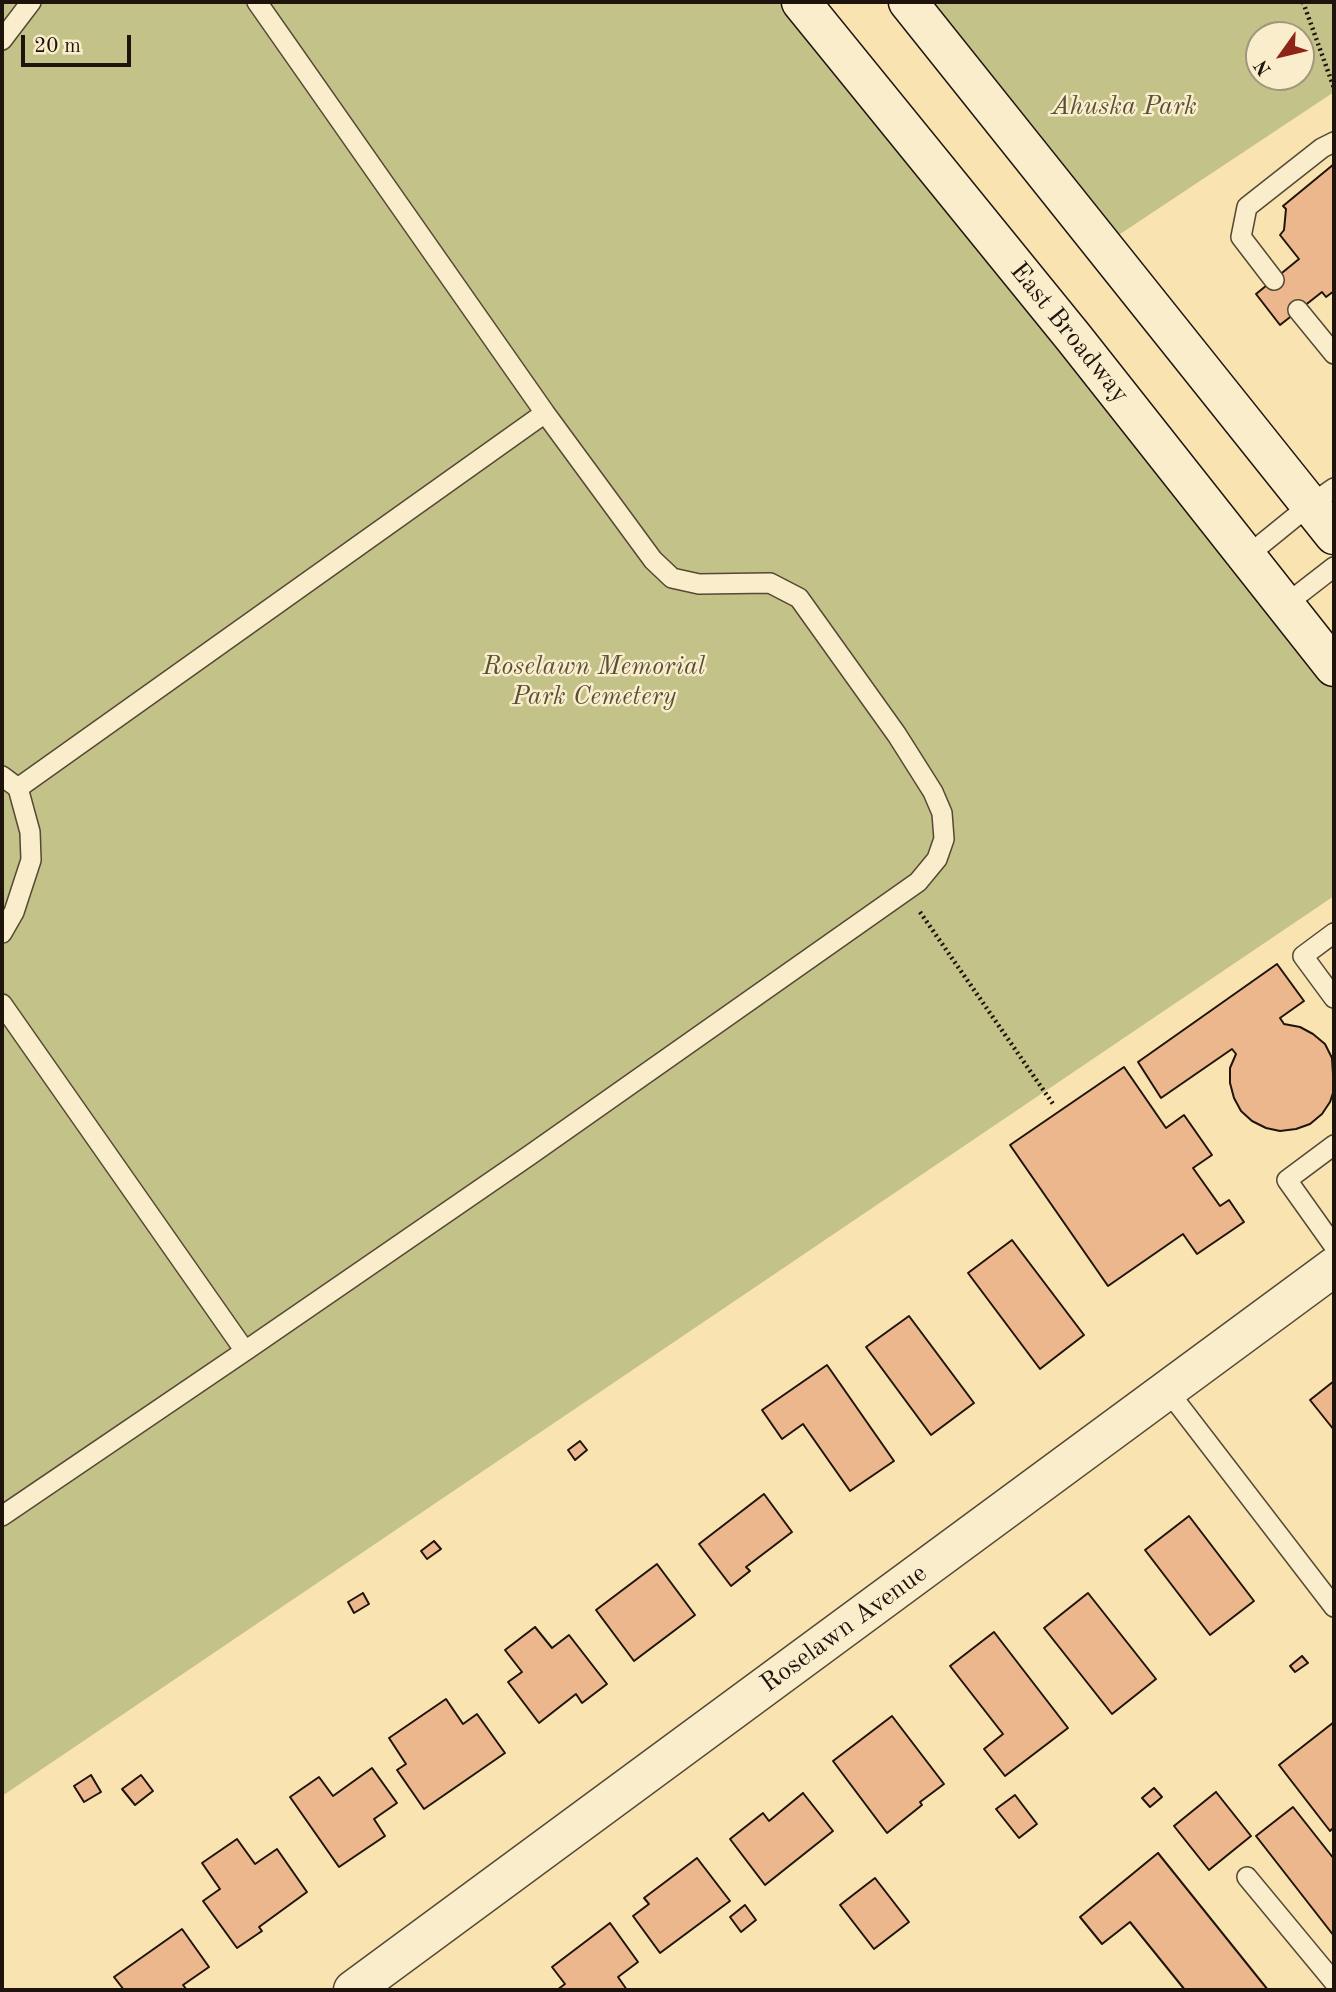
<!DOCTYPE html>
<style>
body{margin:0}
#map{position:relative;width:1336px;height:1992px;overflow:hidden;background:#f8e3b1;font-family:"Old Standard TT",serif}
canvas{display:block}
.frame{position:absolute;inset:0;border:4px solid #1f140c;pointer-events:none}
.north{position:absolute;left:1245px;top:21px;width:70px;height:70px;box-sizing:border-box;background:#faedcc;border:2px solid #a2967f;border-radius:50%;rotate:236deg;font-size:19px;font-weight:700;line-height:28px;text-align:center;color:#1f140c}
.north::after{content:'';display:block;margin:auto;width:24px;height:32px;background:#8f2418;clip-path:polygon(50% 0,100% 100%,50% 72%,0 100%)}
.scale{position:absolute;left:21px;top:35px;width:110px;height:32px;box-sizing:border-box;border:4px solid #1f140c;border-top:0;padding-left:9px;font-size:21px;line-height:24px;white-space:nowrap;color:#1f140c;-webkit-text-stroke:5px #faedcc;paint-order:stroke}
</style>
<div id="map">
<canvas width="1336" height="1992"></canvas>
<div class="frame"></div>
<div class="north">N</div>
<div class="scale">20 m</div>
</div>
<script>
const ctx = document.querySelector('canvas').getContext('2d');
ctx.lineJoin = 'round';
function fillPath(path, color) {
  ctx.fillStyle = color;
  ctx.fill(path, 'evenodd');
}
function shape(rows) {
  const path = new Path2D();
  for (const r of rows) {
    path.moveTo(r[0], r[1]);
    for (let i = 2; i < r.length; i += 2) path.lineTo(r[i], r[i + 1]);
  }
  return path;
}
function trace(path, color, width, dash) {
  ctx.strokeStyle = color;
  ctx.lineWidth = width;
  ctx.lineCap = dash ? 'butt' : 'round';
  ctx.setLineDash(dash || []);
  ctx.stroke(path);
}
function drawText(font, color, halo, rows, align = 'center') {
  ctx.font = font + ' "Old Standard TT",serif';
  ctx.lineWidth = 5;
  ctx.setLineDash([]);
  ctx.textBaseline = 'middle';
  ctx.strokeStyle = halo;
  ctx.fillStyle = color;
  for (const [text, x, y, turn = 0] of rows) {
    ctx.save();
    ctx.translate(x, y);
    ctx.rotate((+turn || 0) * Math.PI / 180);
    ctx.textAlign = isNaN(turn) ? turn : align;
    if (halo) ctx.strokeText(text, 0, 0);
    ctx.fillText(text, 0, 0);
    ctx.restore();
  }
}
fillPath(shape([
 [2,2,801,2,1334,667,1334,896,2,1796],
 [908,2,1334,2,1334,92,1102,246],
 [1259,35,1301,35,1301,77,1259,77]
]), '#c3c288');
const building = shape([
 [1334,164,1334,291,1326,297,1322,292,1280,325,1256,294,1299,259,1280,235,1284,230,1286,209,1283,206,1334,164],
 [1277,964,1304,1001,1280,1018,1284,1024,1300,1027,1313,1034,1325,1044,1332,1058,1334,1090,1330,1102,1322,1114,1310,1124,1296,1129,1280,1131,1266,1128,1252,1121,1241,1111,1234,1098,1230,1083,1230,1068,1236,1054,1232,1049,1161,1098,1138,1062,1277,964],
 [1124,1067,1166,1128,1184,1115,1212,1155,1193,1168,1220,1206,1229,1200,1244,1222,1197,1254,1183,1234,1108,1286,1010,1145,1124,1067],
 [1012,1240,1084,1335,1040,1369,968,1273,1012,1240],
 [909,1316,974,1403,931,1435,866,1347,909,1316],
 [827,1365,894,1461,850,1491,803,1424,782,1439,762,1410,827,1365],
 [1334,1381,1334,1430,1310,1400,1334,1381],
 [580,1441,587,1450,575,1460,568,1450,580,1441],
 [764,1494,792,1532,746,1567,750,1571,731,1586,699,1544,764,1494],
 [1189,1516,1254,1601,1210,1635,1145,1550,1189,1516],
 [434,1541,441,1549,427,1559,421,1551,434,1541],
 [657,1564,695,1615,634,1661,596,1610,657,1564],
 [363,1593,369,1604,354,1613,348,1602,363,1593],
 [1088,1593,1156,1679,1112,1714,1044,1628,1088,1593],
 [535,1627,552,1648,569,1635,607,1684,582,1703,576,1694,539,1723,508,1682,522,1672,505,1650,535,1627],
 [994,1632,1068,1728,1005,1776,984,1749,1003,1734,950,1666,994,1632],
 [1302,1656,1308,1663,1295,1672,1290,1666,1302,1656],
 [446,1699,463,1724,477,1714,505,1753,424,1809,397,1770,406,1764,389,1738,446,1699],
 [892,1716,944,1784,920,1802,922,1805,887,1833,833,1761,892,1716],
 [1334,1722,1334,1827,1330,1831,1279,1765,1334,1722],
 [372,1768,397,1803,374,1819,385,1836,339,1867,290,1797,319,1777,333,1796,372,1768],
 [91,1775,101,1792,84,1802,74,1786,91,1775],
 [141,1775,153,1791,135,1805,122,1789,141,1775],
 [1154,1788,1162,1797,1150,1807,1142,1798,1154,1788],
 [1216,1792,1251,1836,1209,1870,1174,1826,1216,1792],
 [803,1793,833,1831,765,1885,730,1839,763,1813,769,1821,803,1793],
 [1015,1795,1037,1824,1019,1838,996,1809,1015,1795],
 [1293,1807,1334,1859,1334,1936,1256,1836,1293,1807],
 [237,1839,255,1864,277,1849,307,1892,259,1927,262,1931,237,1948,203,1901,220,1889,202,1863,237,1839],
 [1158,1853,1268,1990,1185,1990,1130,1922,1102,1944,1080,1917,1158,1853],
 [697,1858,730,1901,660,1953,633,1916,649,1904,644,1898,697,1858],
 [875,1878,909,1922,874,1949,840,1905,875,1878],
 [745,1905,756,1920,741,1932,730,1917,745,1905],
 [610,1923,638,1962,618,1977,627,1990,557,1990,565,1984,552,1967,610,1923],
 [182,1929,209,1967,183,1985,187,1990,124,1990,114,1977,182,1929]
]);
fillPath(building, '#ecb78d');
trace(building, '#1f140c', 2);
const lane = shape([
 [2,40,31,2],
 [1274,280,1241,237,1247,207,1322,148,1334,142],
 [1298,310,1334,354],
 [1247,556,1311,504,1334,488],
 [1285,605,1334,567],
 [2,776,18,788,30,832,31,860,14,912,2,933],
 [18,788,545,413],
 [1334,933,1303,956,1334,998],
 [2,1004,245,1351,530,1155,918,882,937,859,944,839,942,813,933,792,897,735,799,598,770,583,699,584,672,578,653,560,545,413,257,2],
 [1334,1145,1287,1180,1334,1246],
 [1168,1391,1334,1607],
 [2,1516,245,1351],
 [1247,1877,1334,1982]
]);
const street = shape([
 [353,1990,1334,1267]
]);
const secondary = shape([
 [801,2,1074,338,1334,667],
 [908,2,1334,535]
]);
trace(lane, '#554835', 22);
trace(street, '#554835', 41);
trace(secondary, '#1f140c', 41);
trace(shape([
 [1303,2,1334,88],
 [920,912,1053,1104]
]), '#1f140c', 4.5, [2, 3.5]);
trace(lane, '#faedcc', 19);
trace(street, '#faedcc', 38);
trace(secondary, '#faedcc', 38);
drawText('italic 26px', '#585137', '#faedcc', [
 ["Ahuska Park",1124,107],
 ["Roselawn Memorial",594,667],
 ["Park Cemetery",594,697]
]);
drawText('26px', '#1f140c', '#faedcc', [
 ["East Broadway",1069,333,51],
 ["Roselawn Avenue",844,1629,-36]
]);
</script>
